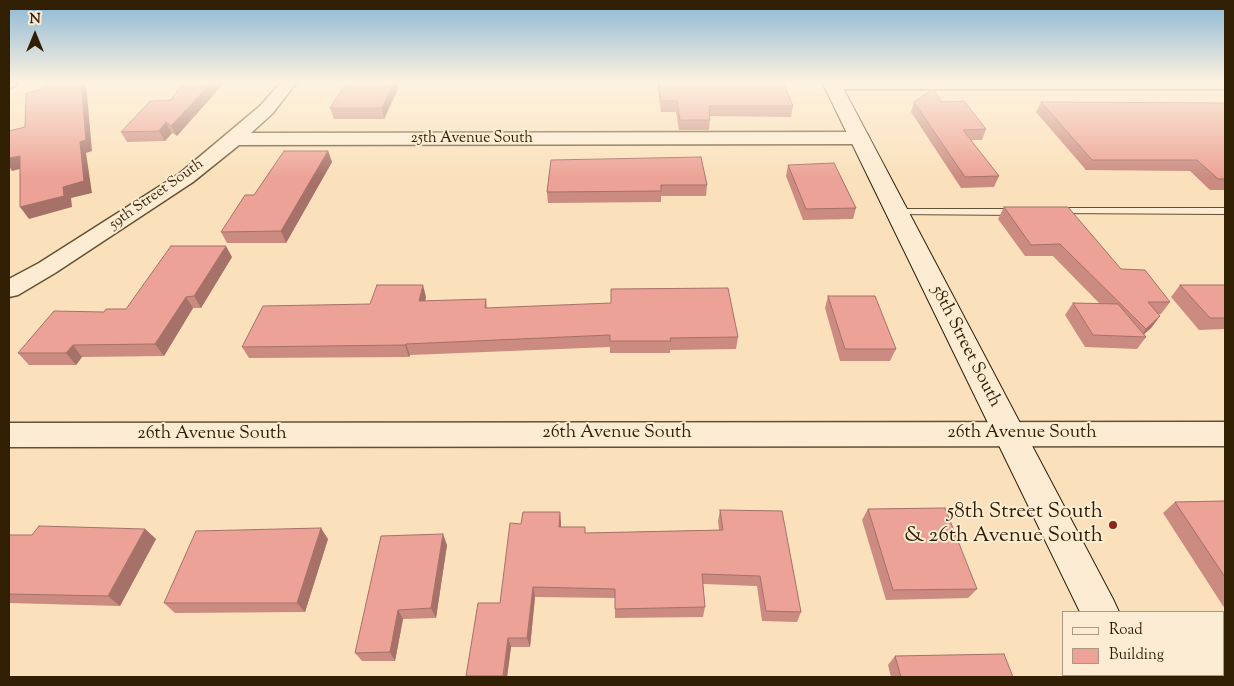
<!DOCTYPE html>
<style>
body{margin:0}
#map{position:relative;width:1234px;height:686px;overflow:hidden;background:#fbe1bb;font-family:"Sorts Mill Goudy",serif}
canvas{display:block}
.frame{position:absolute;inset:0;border:10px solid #311f04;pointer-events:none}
.legend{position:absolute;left:1062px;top:611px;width:162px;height:65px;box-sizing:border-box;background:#fcecd3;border:1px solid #ab9a80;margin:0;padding:6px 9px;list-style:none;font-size:15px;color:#311f04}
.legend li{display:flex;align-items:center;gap:10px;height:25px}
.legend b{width:25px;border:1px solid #ab9a80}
.north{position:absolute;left:10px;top:10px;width:50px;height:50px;-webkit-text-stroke:4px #fcecd3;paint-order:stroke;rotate:0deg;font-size:14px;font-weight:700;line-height:20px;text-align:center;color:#311f04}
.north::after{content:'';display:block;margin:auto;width:18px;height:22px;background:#311f04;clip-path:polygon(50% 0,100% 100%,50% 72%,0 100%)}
</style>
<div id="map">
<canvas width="1234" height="686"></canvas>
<div class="frame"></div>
<ul class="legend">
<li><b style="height:6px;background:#fcecd3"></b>Road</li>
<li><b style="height:14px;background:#eca296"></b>Building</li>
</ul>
<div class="north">N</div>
</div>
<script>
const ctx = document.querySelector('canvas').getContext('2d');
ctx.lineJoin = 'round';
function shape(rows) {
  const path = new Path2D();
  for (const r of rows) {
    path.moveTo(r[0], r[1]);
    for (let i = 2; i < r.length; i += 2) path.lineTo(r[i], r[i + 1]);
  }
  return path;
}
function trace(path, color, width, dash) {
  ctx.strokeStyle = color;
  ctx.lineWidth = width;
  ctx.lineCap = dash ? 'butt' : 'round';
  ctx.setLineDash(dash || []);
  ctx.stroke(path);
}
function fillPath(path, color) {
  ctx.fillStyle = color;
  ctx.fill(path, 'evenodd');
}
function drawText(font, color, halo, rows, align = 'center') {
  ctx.font = font + ' "Sorts Mill Goudy",serif';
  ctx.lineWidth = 4;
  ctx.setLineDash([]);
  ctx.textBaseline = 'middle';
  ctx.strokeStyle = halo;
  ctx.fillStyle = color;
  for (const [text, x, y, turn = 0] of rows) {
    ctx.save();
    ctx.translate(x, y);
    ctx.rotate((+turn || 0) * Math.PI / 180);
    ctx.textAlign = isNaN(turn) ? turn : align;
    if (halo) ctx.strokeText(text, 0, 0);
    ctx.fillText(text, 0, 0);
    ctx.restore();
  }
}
const lane = shape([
 [1055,208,1225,208,1225,214,1051,213,1049,211,1055,208],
 [897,209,1019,209,1025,212,1019,215,893,214,891,212,897,209]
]);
const street = shape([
 [9,82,18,82,15,86,9,88,9,82],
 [281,82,297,82,272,114,251,133,860,132,867,134,869,138,867,142,860,144,239,145,193,182,55,273,18,295,9,297,9,279,39,263,179,174,260,106,281,82],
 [825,82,1225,82,1225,89,832,89,826,88,824,84,825,82],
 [1225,422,1225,446,9,447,9,423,1225,422]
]);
const secondary = shape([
 [822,82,840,82,1113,599,1119,612,1080,612,822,82],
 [1111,675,1152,675,1153,677,1112,677,1111,675]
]);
trace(lane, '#645032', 2);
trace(street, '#645032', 3);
trace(secondary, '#311f04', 2);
fillPath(lane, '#fcecd3');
fillPath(street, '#fcecd3');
fillPath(secondary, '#fcecd3');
fillPath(shape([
 [345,82,401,82,384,119,334,119,330,108,346,84],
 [657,82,783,82,793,106,791,117,710,116,709,130,679,130,676,112,661,112],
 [171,100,177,136,172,133,165,141,127,142,121,132],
 [914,102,942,102,986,129,982,140,971,140,999,176,994,187,961,188,911,112],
 [1041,102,1225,103,1225,190,1210,190,1190,171,1086,170,1036,112],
 [328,151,332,162,286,243,227,243,221,232,254,195],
 [551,160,707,185,706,196,661,196,661,202,548,203,547,192],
 [788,165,856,208,853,219,803,220,786,176],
 [1004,207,1121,269,1170,302,1161,314,1158,314,1160,316,1151,328,1144,334,1146,337,1137,349,1085,347,1065,315,1073,303,1100,304,1053,256,1025,256,998,219],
 [232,257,201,308,193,308,164,356,82,357,76,365,29,365,18,353,126,309],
 [1180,285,1225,285,1225,329,1199,330,1171,297],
 [828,296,896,349,890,361,840,361,825,308],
 [426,297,425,301,486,299,487,308,738,337,736,349,670,350,670,353,610,353,610,347,410,355,409,357,249,358,242,347,370,304],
 [1225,501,1225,609,1163,513,1175,502],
 [868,509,977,589,968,598,886,600,862,520],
 [720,510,801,612,797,622,762,621,757,586,703,584,705,607,703,617,615,618,615,598,535,597,530,647,511,647,507,677,466,677,466,676,500,603,521,524,560,512,561,527,586,533,719,530,718,521],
 [145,529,156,539,120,606,9,603,9,535,32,535],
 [328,539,305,612,175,613,164,603],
 [447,545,436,618,403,619,395,661,362,661,355,653],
 [895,656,1013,677,891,677,888,665]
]), '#cb8b81');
fillPath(shape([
 [81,82,86,82,92,151,86,153,92,193,71,198,72,207,29,219,20,207,63,187,80,142],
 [212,82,225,82,177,136,171,126],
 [394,82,401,82,384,119,382,108],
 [166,122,172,133,165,141,159,131],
 [328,151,332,162,286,243,281,231],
 [20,156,28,167,12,171,9,166,9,158],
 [226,246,232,257,201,308,194,296],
 [423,285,426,297,422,313,419,301],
 [186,297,193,308,164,356,155,344],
 [1160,316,1151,328,1141,337,1140,337,1146,329],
 [406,344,410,355,409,357,405,345],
 [73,345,82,357,76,365,66,353],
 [560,512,561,523,560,537,559,527],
 [321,528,328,539,305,612,297,603],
 [145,529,156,539,120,606,108,596],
 [443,534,447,545,436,618,431,608],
 [533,587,535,597,530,647,527,638],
 [398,610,403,619,395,661,390,652],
 [508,638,511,647,507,677,504,677]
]), '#a57169');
const building = shape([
 [48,82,81,82,86,140,80,142,84,181,63,187,64,196,20,207,20,156,9,158,9,131,25,127,26,93,39,90,48,82],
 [183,82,212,82,171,126,166,122,159,131,121,132,150,101,171,100,183,82],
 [345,82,394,82,382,108,330,108,347,82,345,82],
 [659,82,783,82,793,106,709,106,710,120,680,120,677,101,661,101,659,82],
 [933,89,942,102,964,101,986,129,963,130,999,176,965,177,914,102,933,89],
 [1041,102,1225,103,1225,179,1218,179,1197,160,1092,160,1041,102],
 [284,151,328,151,281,231,221,232,245,195,254,195,284,151],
 [701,157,707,185,661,185,661,191,547,192,551,160,701,157],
 [834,163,856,208,806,209,788,165,834,163],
 [1004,207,1068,207,1121,269,1145,270,1170,302,1148,302,1160,316,1146,329,1060,244,1031,245,1004,207],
 [171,246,226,246,194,296,186,297,155,344,73,345,66,353,18,353,54,311,104,312,106,309,126,309,171,246],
 [377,285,423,285,419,301,486,299,485,308,611,303,611,289,728,288,738,337,670,338,671,341,610,341,610,335,406,344,405,345,242,347,263,306,370,304,377,285],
 [1180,285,1225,285,1225,318,1210,318,1180,285],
 [828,296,875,296,896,349,845,349,828,296],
 [1073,303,1118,304,1146,337,1093,335,1073,303],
 [1225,501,1225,577,1175,502,1225,501],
 [945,508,977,589,893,590,868,509,945,508],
 [720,510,782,511,801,612,766,611,760,576,702,574,705,607,615,609,615,589,533,587,527,638,508,638,503,676,466,676,478,603,500,603,510,523,521,524,523,512,560,512,559,527,585,527,585,533,723,530,720,510],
 [39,526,145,529,108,596,9,594,9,535,32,535,39,526],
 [321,528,297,603,164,603,196,531,321,528],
 [443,534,431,608,398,610,390,652,355,653,381,536,443,534],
 [1004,654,1013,677,901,677,895,656,1004,654]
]);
fillPath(building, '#eca296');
trace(building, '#a57169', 1);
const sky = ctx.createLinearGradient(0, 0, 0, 178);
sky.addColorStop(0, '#8bb7d5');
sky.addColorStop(0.46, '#fdf2e0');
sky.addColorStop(1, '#fdf2e000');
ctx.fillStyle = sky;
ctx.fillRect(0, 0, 1234, 178);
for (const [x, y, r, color] of [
 [1113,525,5,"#8f2418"]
]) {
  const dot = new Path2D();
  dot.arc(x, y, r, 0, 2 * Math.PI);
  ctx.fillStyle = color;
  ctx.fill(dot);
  trace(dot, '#fcecd3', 2);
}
drawText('15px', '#311f04', '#fcecd3', [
 ["25th Avenue South",472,139],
 ["59th Street South",157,195,-35]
]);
drawText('18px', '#311f04', '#fcecd3', [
 ["58th Street South",965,347,63],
 ["26th Avenue South",617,434],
 ["26th Avenue South",1022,434],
 ["26th Avenue South",212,435]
]);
drawText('21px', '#311f04', '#fcecd3', [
 ["58th Street South",1103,513],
 ["& 26th Avenue South",1103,537]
], 'right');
</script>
